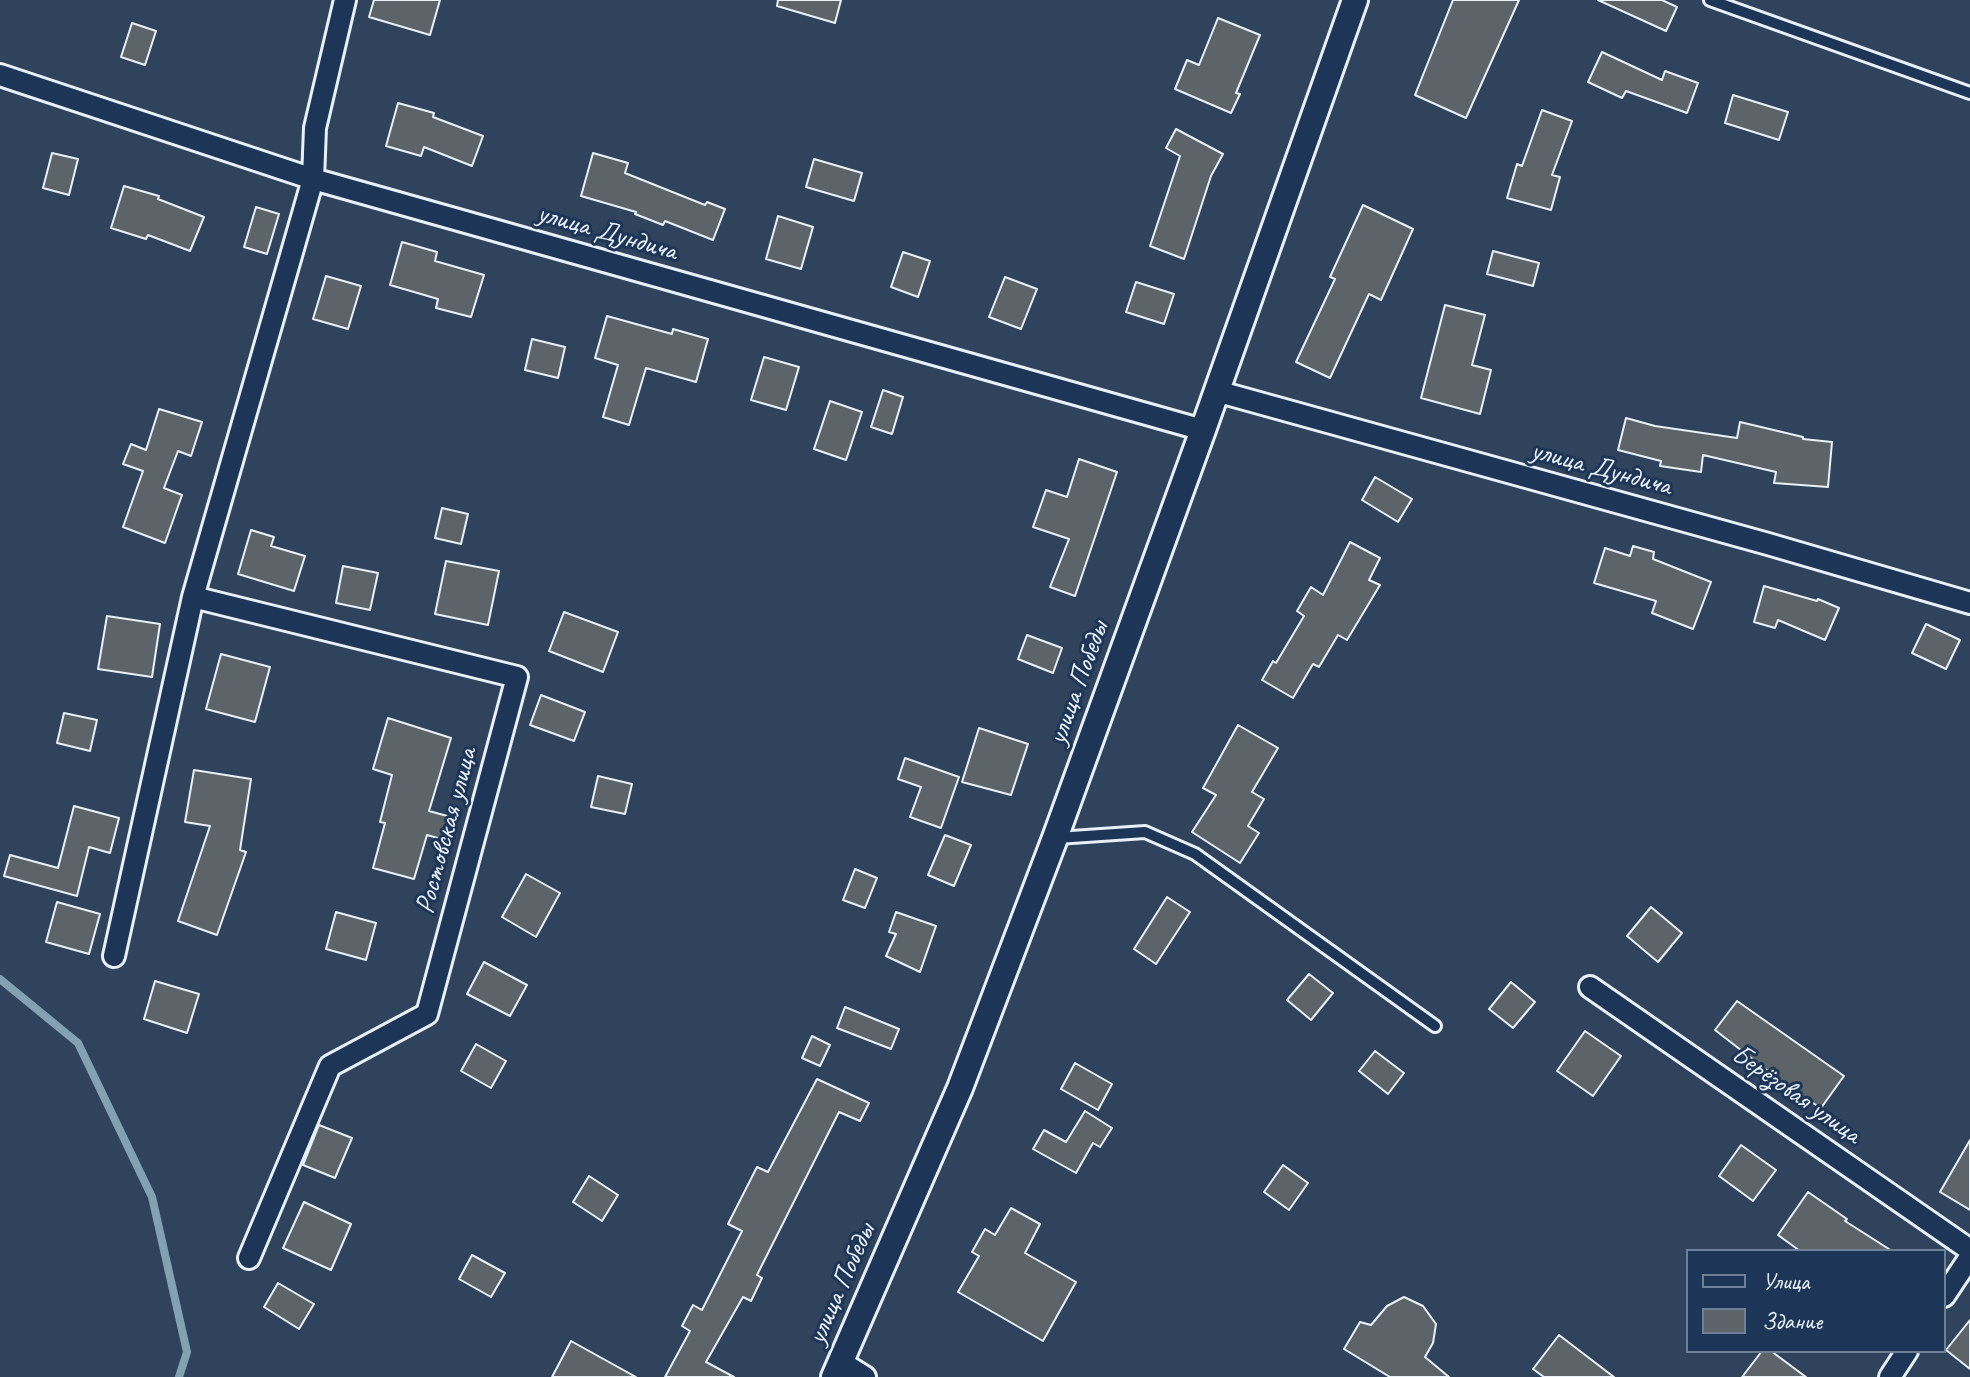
<!DOCTYPE html>
<meta charset="utf-8">
<style>
body{margin:0}
#map{position:relative;width:1970px;height:1377px;overflow:hidden;background:#30435c;font-family:Caveat,sans-serif}
canvas{display:block}
.legend{position:absolute;left:1686px;top:1249px;width:260px;height:104px;box-sizing:border-box;background:#1d3557;border:2px solid #6e8097;margin:0;padding:10px 14px;list-style:none;font-size:24px;color:#e8f1f8}
.legend li{display:flex;align-items:center;gap:16px;height:40px}
.legend b{width:40px;border:2px solid #6e8097}
</style>
<div id="map">
<canvas width="1970" height="1377"></canvas>
<ul class="legend">
<li><b style="height:10px;background:#1d3557"></b>Улица</li>
<li><b style="height:22px;background:#5d6469"></b>Здание</li>
</ul>
</div>
<script>
const ctx = document.querySelector('canvas').getContext('2d');
ctx.lineJoin = 'round';
function shape(rows) {
  const path = new Path2D();
  for (const r of rows) {
    path.moveTo(r[0], r[1]);
    for (let i = 2; i < r.length; i += 2) path.lineTo(r[i], r[i + 1]);
  }
  return path;
}
function trace(path, color, width, dash) {
  ctx.strokeStyle = color;
  ctx.lineWidth = width;
  ctx.lineCap = dash ? 'butt' : 'round';
  ctx.setLineDash(dash || []);
  ctx.stroke(path);
}
function fillPath(path, color) {
  ctx.fillStyle = color;
  ctx.fill(path, 'evenodd');
}
function drawText(font, color, halo, rows, align = 'center') {
  ctx.font = font + ' Caveat,sans-serif';
  ctx.lineWidth = 6;
  ctx.setLineDash([]);
  ctx.textBaseline = 'middle';
  ctx.strokeStyle = halo;
  ctx.fillStyle = color;
  for (const [text, x, y, turn = 0] of rows) {
    ctx.save();
    ctx.translate(x, y);
    ctx.rotate((+turn || 0) * Math.PI / 180);
    ctx.textAlign = isNaN(turn) ? turn : align;
    if (halo) ctx.strokeText(text, 0, 0);
    ctx.fillText(text, 0, 0);
    ctx.restore();
  }
}
trace(shape([
 [0,979,78,1043,152,1197,187,1352,179,1377]
]), '#83a1b2', 8);
const building = shape([
 [374,0,440,0,430,35,369,17,374,0],
 [778,0,841,0,835,23,777,6,778,0],
 [1453,0,1519,0,1466,118,1415,95,1453,0],
 [1598,0,1662,0,1677,7,1666,31,1598,0],
 [1218,18,1260,35,1236,93,1240,94,1231,113,1175,89,1187,60,1199,65,1218,18],
 [132,23,156,31,145,65,121,57,132,23],
 [1602,52,1662,80,1665,71,1698,83,1687,113,1626,91,1622,98,1588,82,1602,52],
 [1733,95,1788,112,1779,140,1725,123,1733,95],
 [398,103,434,113,433,117,483,136,472,166,424,147,421,156,386,146,398,103],
 [1542,110,1572,121,1552,175,1560,177,1551,210,1507,198,1517,164,1522,166,1542,110],
 [1176,129,1223,154,1211,176,1184,259,1150,246,1180,156,1166,148,1176,129],
 [52,153,78,159,69,195,43,188,52,153],
 [593,153,628,163,625,173,705,205,707,202,725,209,713,240,665,221,663,225,635,214,636,212,581,196,593,153],
 [814,159,862,173,854,201,806,187,814,159],
 [124,186,159,196,158,199,204,217,190,251,148,235,146,239,111,228,124,186],
 [1363,205,1413,229,1381,300,1369,294,1330,378,1296,362,1335,279,1330,277,1363,205],
 [256,207,279,214,267,254,244,247,256,207],
 [778,216,813,227,801,269,766,259,778,216],
 [402,242,437,252,435,261,484,275,471,317,436,308,438,299,390,285,402,242],
 [1493,251,1539,263,1533,286,1487,274,1493,251],
 [903,252,930,261,918,297,891,287,903,252],
 [326,276,361,286,348,329,313,319,326,276],
 [1005,277,1037,289,1021,329,989,317,1005,277],
 [1136,282,1174,294,1164,324,1126,312,1136,282],
 [1445,305,1485,315,1472,365,1491,370,1480,414,1421,398,1445,305],
 [607,316,672,334,673,329,708,339,696,382,646,368,629,425,603,417,618,365,595,358,607,316],
 [532,339,565,347,558,378,525,370,532,339],
 [764,357,799,367,786,410,751,400,764,357],
 [883,390,903,397,892,434,871,427,883,390],
 [830,401,862,412,846,460,814,449,830,401],
 [159,409,202,422,191,456,178,451,164,488,182,495,165,543,123,527,143,471,123,464,131,444,146,450,159,409],
 [1626,418,1655,426,1737,438,1740,422,1803,437,1803,439,1832,442,1828,487,1774,483,1776,472,1703,455,1701,472,1660,466,1661,461,1618,450,1626,418],
 [1079,459,1117,472,1075,596,1050,587,1069,539,1033,527,1046,490,1067,497,1079,459],
 [1375,477,1412,499,1398,522,1362,500,1375,477],
 [442,508,468,514,461,544,435,538,442,508],
 [251,530,274,537,271,546,305,556,294,591,238,574,251,530],
 [1350,542,1380,558,1369,580,1380,585,1347,640,1338,635,1319,667,1313,664,1293,698,1262,680,1273,661,1276,663,1304,616,1297,611,1311,587,1323,595,1350,542],
 [1633,546,1654,552,1653,559,1711,582,1693,629,1652,613,1656,601,1594,583,1605,548,1630,556,1633,546],
 [446,561,499,571,488,625,435,614,446,561],
 [343,566,378,573,370,610,336,603,343,566],
 [1764,586,1817,601,1818,599,1839,608,1825,640,1778,620,1775,628,1754,622,1764,586],
 [564,612,618,632,603,672,549,651,564,612],
 [107,616,160,624,152,677,98,669,107,616],
 [1926,624,1960,640,1946,669,1912,653,1926,624],
 [1027,635,1062,648,1053,673,1018,659,1027,635],
 [221,654,270,667,255,722,206,709,221,654],
 [541,695,585,712,574,741,530,725,541,695],
 [64,713,97,720,90,751,57,743,64,713],
 [388,718,451,738,429,811,451,817,445,840,427,835,414,879,373,868,385,823,380,822,392,775,373,769,388,718],
 [1238,725,1278,748,1252,792,1264,799,1248,826,1259,833,1240,863,1192,832,1216,795,1203,788,1238,725],
 [979,728,1028,744,1011,795,962,782,979,728],
 [905,758,959,777,941,828,910,817,921,787,898,779,905,758],
 [194,770,251,779,240,850,246,852,217,935,178,921,210,826,185,822,194,770],
 [598,776,632,784,625,814,591,807,598,776],
 [74,806,119,818,110,853,89,847,77,896,4,876,10,855,58,868,74,806],
 [945,835,971,845,954,886,928,875,945,835],
 [855,869,877,878,865,908,843,900,855,869],
 [526,874,560,893,536,937,502,917,526,874],
 [1167,897,1190,912,1156,964,1134,949,1167,897],
 [57,902,100,914,89,954,46,942,57,902],
 [1651,907,1682,933,1658,962,1627,936,1651,907],
 [336,912,376,923,366,960,326,949,336,912],
 [896,912,936,926,920,972,886,956,896,934,889,932,896,912],
 [484,962,527,985,510,1016,467,994,484,962],
 [1309,974,1333,993,1311,1020,1287,1000,1309,974],
 [155,981,199,994,187,1033,144,1019,155,981],
 [1511,982,1535,1002,1513,1028,1489,1009,1511,982],
 [1737,1001,1844,1076,1821,1108,1795,1092,1715,1030,1737,1001],
 [845,1007,899,1029,891,1049,837,1028,845,1007],
 [1585,1031,1621,1056,1593,1096,1557,1071,1585,1031],
 [812,1036,830,1045,820,1066,802,1058,812,1036],
 [476,1044,506,1061,491,1088,461,1071,476,1044],
 [1375,1051,1404,1073,1388,1094,1359,1071,1375,1051],
 [1075,1063,1112,1084,1098,1110,1061,1089,1075,1063],
 [817,1079,869,1103,860,1121,839,1112,757,1275,762,1278,751,1301,743,1297,706,1362,734,1377,665,1377,690,1331,682,1326,693,1305,702,1310,742,1231,728,1224,757,1167,768,1172,817,1079],
 [1085,1111,1112,1128,1100,1147,1093,1143,1076,1173,1033,1149,1044,1130,1066,1142,1085,1111],
 [319,1125,352,1138,335,1178,303,1165,319,1125],
 [1970,1140,1970,1210,1940,1192,1970,1140],
 [1741,1145,1776,1170,1753,1201,1719,1176,1741,1145],
 [1283,1165,1308,1183,1289,1210,1264,1192,1283,1165],
 [589,1176,618,1195,602,1221,573,1202,589,1176],
 [1808,1192,1847,1219,1845,1221,1892,1251,1800,1251,1778,1235,1808,1192],
 [304,1202,351,1224,331,1270,283,1248,304,1202],
 [1011,1208,1040,1224,1025,1253,1076,1282,1043,1341,958,1292,979,1256,972,1252,985,1229,995,1235,1011,1208],
 [472,1255,505,1273,491,1297,459,1279,472,1255],
 [278,1283,314,1304,299,1329,264,1307,278,1283],
 [1404,1297,1423,1306,1436,1324,1433,1343,1425,1357,1449,1377,1390,1377,1344,1349,1360,1322,1371,1325,1387,1306,1404,1297],
 [1970,1320,1970,1369,1946,1350,1970,1320],
 [1559,1335,1614,1377,1544,1377,1533,1369,1559,1335],
 [571,1341,636,1377,552,1377,571,1341],
 [1762,1351,1771,1351,1806,1377,1742,1377,1762,1351]
]);
fillPath(building, '#5d6469');
trace(building, '#e8f1f8', 2);
const service = shape([
 [1710,0,1970,93],
 [1057,838,1145,832,1195,854,1435,1026]
]);
const minor = shape([
 [0,75,313,179,1203,430],
 [1216,391,1768,544,1970,603],
 [193,597,517,677,427,1014,330,1066,249,1258],
 [114,956,193,597,313,179,315,128,345,0],
 [1590,987,1970,1250],
 [1944,1296,1970,1257],
 [841,1362,865,1377],
 [1890,1377,1907,1351]
]);
const tertiary = shape([
 [834,1377,960,1088,1055,838,1203,430,1355,0]
]);
trace(service, '#e8f1f8', 16);
trace(minor, '#e8f1f8', 26);
trace(tertiary, '#e8f1f8', 30);
trace(service, '#1d3557', 10);
trace(minor, '#1d3557', 20);
trace(tertiary, '#1d3557', 24);
drawText('28px', '#e8f1f8', '#1d3557', [
 ["улица Дундича",607,233,16],
 ["улица Дундича",1601,469,15],
 ["улица Победы",1079,683,-70],
 ["Ростовская улица",447,831,-75],
 ["Берёзовая улица",1796,1095,35],
 ["улица Победы",842,1284,-66]
]);
</script>
